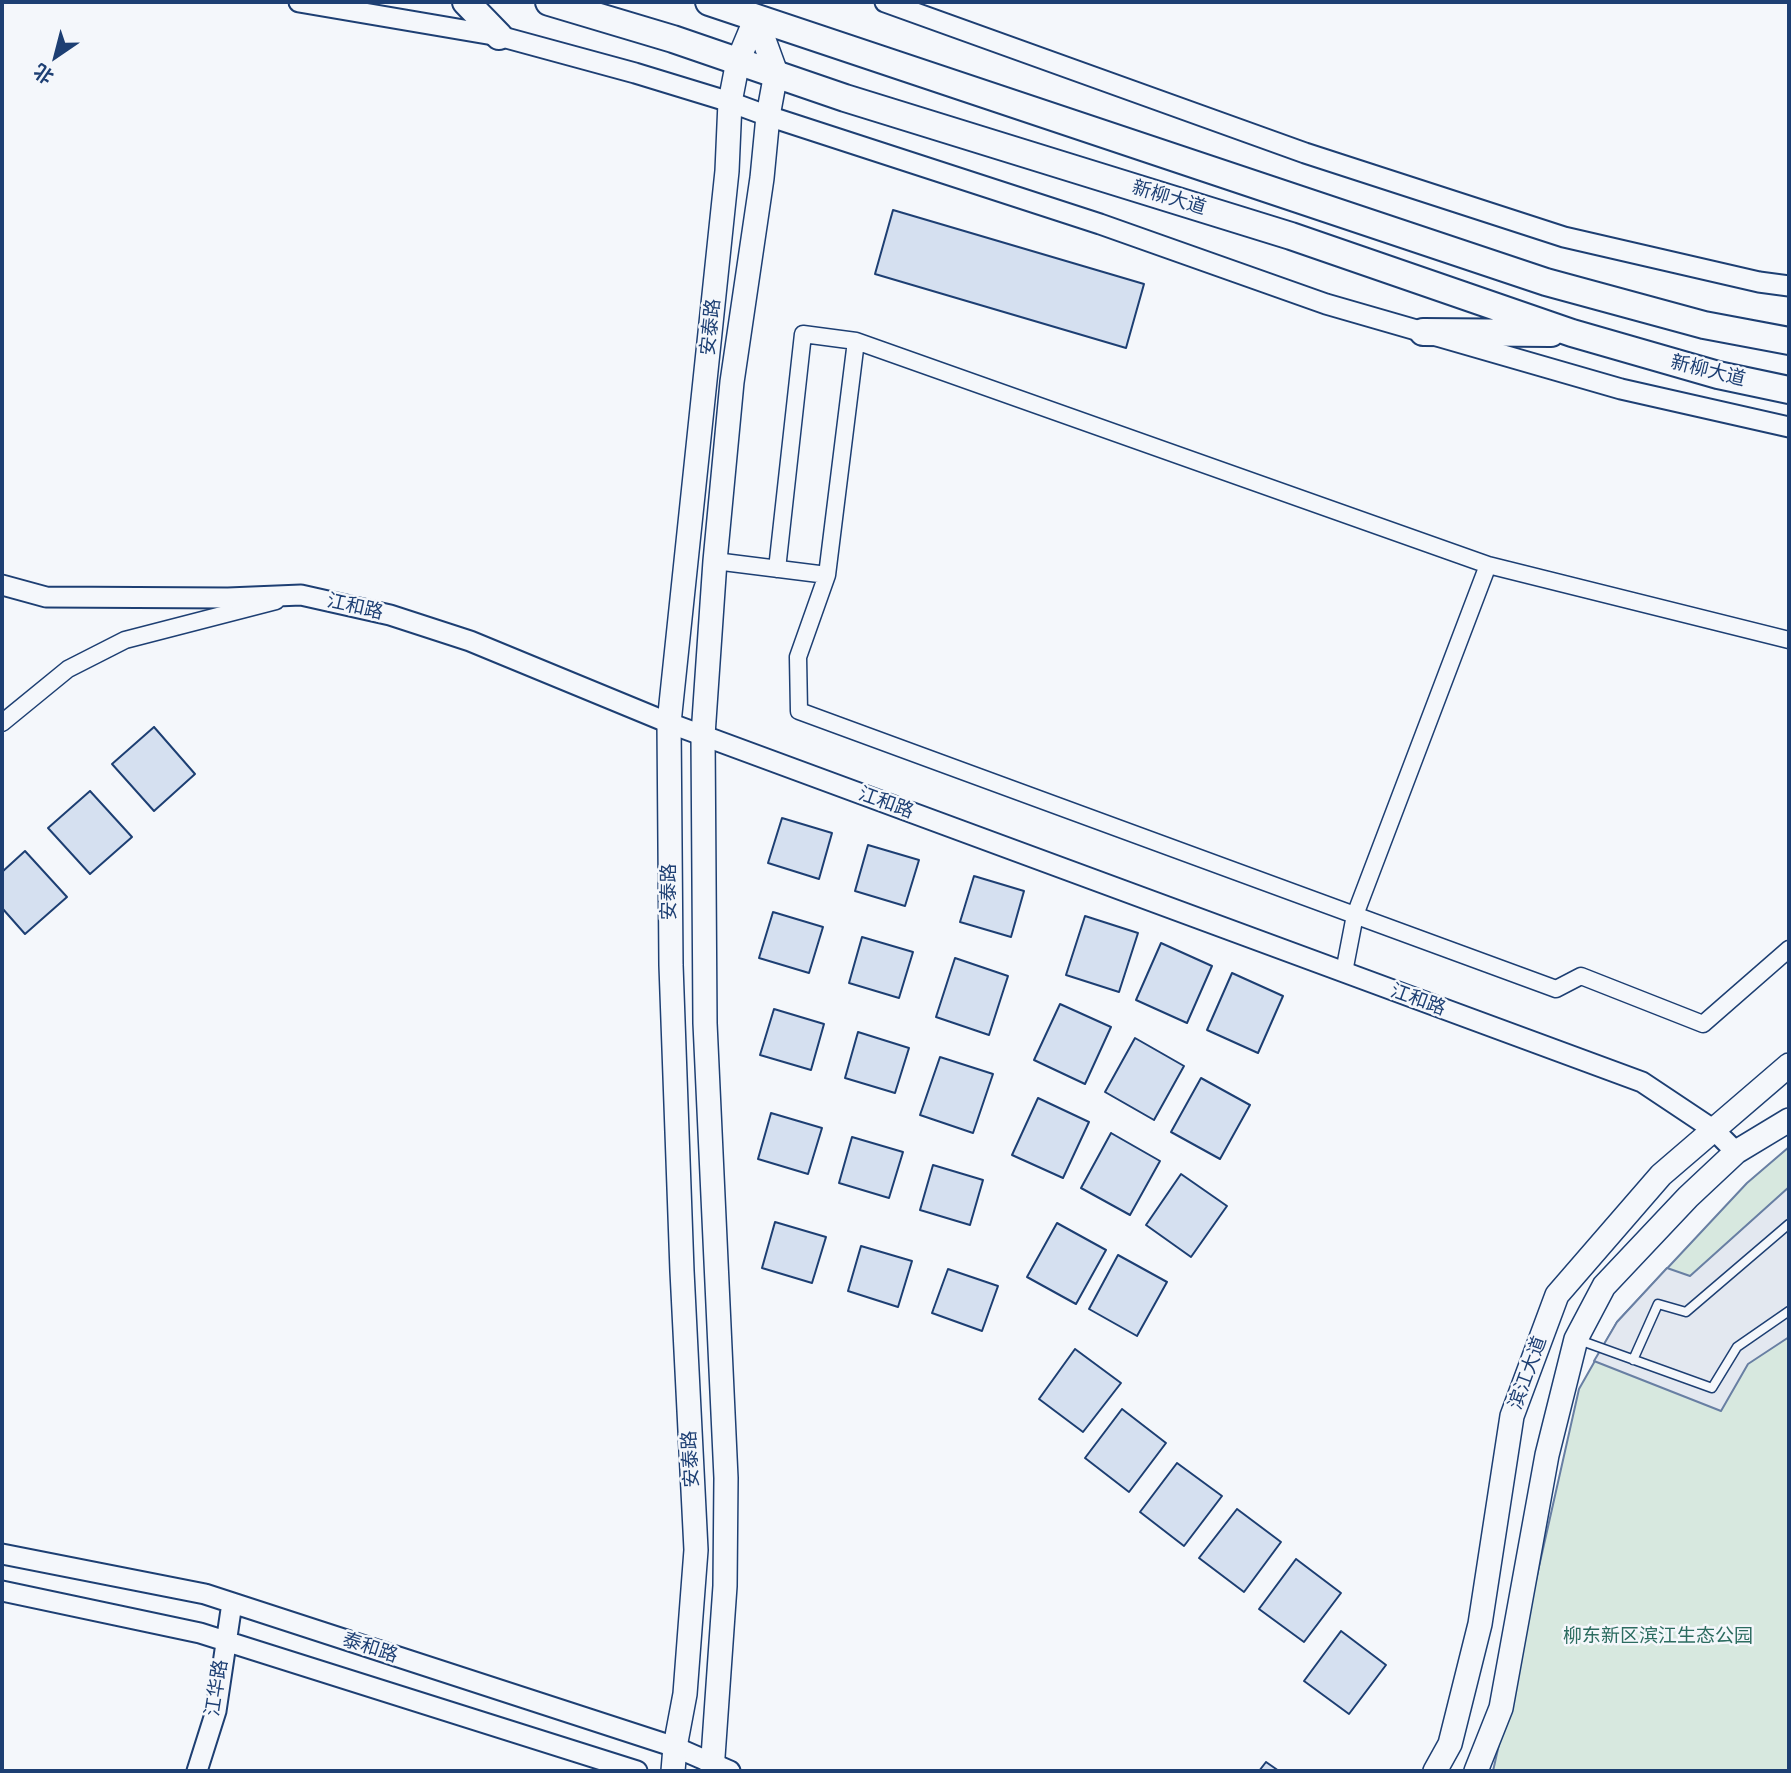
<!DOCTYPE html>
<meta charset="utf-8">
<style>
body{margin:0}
#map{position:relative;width:1791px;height:1773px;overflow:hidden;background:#f4f7fb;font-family:Rubik,"Noto Sans SC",sans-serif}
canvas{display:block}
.frame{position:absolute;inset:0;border:4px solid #1d3f73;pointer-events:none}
.north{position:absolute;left:21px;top:21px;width:70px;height:70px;-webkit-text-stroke:5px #f4f7fb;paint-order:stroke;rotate:215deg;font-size:19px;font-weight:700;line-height:28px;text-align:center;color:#1d3f73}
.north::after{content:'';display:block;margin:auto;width:24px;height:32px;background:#1d3f73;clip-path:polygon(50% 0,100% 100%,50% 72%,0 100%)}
</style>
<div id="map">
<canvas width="1791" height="1773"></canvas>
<div class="frame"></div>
<div class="north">北</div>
</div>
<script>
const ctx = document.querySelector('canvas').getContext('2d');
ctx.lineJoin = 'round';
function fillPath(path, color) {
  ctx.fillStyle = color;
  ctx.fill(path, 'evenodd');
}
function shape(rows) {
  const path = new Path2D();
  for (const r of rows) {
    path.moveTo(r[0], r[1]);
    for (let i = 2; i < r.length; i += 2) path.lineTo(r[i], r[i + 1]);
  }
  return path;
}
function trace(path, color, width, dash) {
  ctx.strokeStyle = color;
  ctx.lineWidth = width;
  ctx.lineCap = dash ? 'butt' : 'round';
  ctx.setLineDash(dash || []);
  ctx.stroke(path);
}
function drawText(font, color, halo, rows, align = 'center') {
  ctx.font = font + ' Rubik,"Noto Sans SC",sans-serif';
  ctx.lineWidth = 5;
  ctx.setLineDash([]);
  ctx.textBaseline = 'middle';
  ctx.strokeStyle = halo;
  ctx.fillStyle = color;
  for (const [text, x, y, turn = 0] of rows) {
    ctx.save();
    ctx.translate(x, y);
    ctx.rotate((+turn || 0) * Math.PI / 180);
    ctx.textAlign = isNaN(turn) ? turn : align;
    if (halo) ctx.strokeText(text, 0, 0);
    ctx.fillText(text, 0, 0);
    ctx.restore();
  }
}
const green = shape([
 [1789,1147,1789,1771,1493,1771,1579,1389,1617,1322,1747,1183,1789,1147]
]);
fillPath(green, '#d7e8df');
trace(green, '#687fa3', 2);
const parking = shape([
 [1789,1187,1789,1337,1748,1364,1721,1411,1594,1361,1617,1322,1667,1268,1690,1276,1789,1187]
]);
fillPath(parking, '#e3e8f0');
trace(parking, '#687fa3', 2);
const building = shape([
 [893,210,1144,284,1126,348,875,274,893,210],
 [154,727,195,774,154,811,112,764,154,727],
 [90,791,132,837,90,874,48,828,90,791],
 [782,818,832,833,819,879,768,863,782,818],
 [868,845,919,860,905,906,855,891,868,845],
 [25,851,67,897,25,934,2,908,2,872,25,851],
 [974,876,1024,891,1011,937,960,922,974,876],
 [773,912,823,927,809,973,759,958,773,912],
 [1085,916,1138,933,1119,992,1066,975,1085,916],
 [862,937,913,952,899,998,849,983,862,937],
 [1161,943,1212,966,1187,1023,1136,1000,1161,943],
 [955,958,1008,976,989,1035,936,1017,955,958],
 [1232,973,1283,996,1258,1053,1207,1030,1232,973],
 [1060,1004,1111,1027,1085,1084,1034,1060,1060,1004],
 [774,1009,824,1024,811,1070,760,1055,774,1009],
 [858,1032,909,1048,895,1093,845,1078,858,1032],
 [1135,1038,1184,1066,1154,1120,1105,1092,1135,1038],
 [940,1057,993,1074,973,1133,920,1115,940,1057],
 [1201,1078,1250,1105,1220,1159,1171,1132,1201,1078],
 [1038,1098,1089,1122,1063,1178,1012,1155,1038,1098],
 [771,1113,822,1128,808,1174,758,1159,771,1113],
 [1111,1133,1160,1161,1130,1215,1081,1188,1111,1133],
 [852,1137,903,1152,889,1198,839,1183,852,1137],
 [933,1165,983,1180,970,1225,920,1210,933,1165],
 [1181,1174,1227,1206,1191,1257,1146,1225,1181,1174],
 [775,1222,826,1237,812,1283,762,1268,775,1222],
 [1057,1223,1106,1250,1076,1304,1027,1277,1057,1223],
 [861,1246,912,1261,898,1307,848,1291,861,1246],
 [1118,1255,1167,1282,1137,1336,1089,1309,1118,1255],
 [948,1269,998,1286,982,1331,932,1313,948,1269],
 [1075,1349,1121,1383,1083,1432,1039,1399,1075,1349],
 [1122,1409,1166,1443,1129,1492,1085,1458,1122,1409],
 [1177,1463,1222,1496,1184,1546,1140,1512,1177,1463],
 [1237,1509,1281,1542,1244,1592,1199,1558,1237,1509],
 [1296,1559,1341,1593,1304,1642,1259,1609,1296,1559],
 [1341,1631,1386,1665,1349,1714,1304,1681,1341,1631],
 [1266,1762,1279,1771,1259,1771,1266,1762]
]);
fillPath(building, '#d5e0f0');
trace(building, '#1d3f73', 2);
const service = shape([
 [1579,1340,1712,1388,1737,1347,1789,1311],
 [1633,1360,1658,1304,1686,1312,1789,1224]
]);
const minor = shape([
 [715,561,827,575,856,341],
 [777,569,803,334,856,341,1488,565,1789,640],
 [827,575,798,657,799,711,1556,989,1581,976,1703,1024,1789,949],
 [2,723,68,669,125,640,276,601],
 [1344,972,1355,915,1488,565]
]);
const tertiary = shape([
 [299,2,499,36,635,73,730,102,768,116,1100,224,1326,304,1621,389,1789,427],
 [885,2,1305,153,1564,237,1759,282,1789,286],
 [2,585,46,597,228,598,301,595,390,615,470,641,669,723,1642,1082,1714,1130,1736,1152],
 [2,1554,205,1594,675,1747,730,1771],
 [2,1591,200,1633,637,1771],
 [197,1771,216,1711,232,1603]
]);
const secondary = shape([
 [673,1771,675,1747,685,1694,696,1550,682,1271,671,965,669,723,727,171,730,102,738,61,756,18],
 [712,1771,725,1586,726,1478,705,1023,703,735,715,561,732,382,762,178,768,116,776,73,756,18],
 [1435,1771,1450,1744,1480,1624,1512,1416,1557,1295,1661,1175,1789,1065],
 [1476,1771,1501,1708,1547,1455,1576,1339,1604,1286,1688,1197,1736,1152,1789,1120]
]);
const trunk = shape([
 [466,2,499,36],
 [549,2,673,39,845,98,1291,236,1572,333,1718,375,1789,390],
 [709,2,1546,282,1704,325,1789,341],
 [1423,332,1551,333]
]);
trace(service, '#1d3f73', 11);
trace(minor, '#1d3f73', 19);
trace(tertiary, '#1d3f73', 23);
trace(secondary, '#1d3f73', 26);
trace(trunk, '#1d3f73', 30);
trace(service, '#f4f7fb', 8);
trace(minor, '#f4f7fb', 16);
trace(tertiary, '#f4f7fb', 19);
trace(secondary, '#f4f7fb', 23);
trace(trunk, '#f4f7fb', 26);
drawText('19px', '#1d3f73', '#f4f7fb', [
 ["新柳大道",1169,198,17],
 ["安泰路",711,327,-84],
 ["新柳大道",1708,371,14],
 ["江和路",355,607,13],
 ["江和路",886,803,20],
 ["安泰路",670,892,-90],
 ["江和路",1418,1000,20],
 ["滨江大道",1528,1373,-70],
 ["安泰路",691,1459,-93],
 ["泰和路",370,1648,18],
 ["江华路",217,1688,-81]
]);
drawText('19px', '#2c6c60', '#f4f7fb', [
 ["柳东新区滨江生态公园",1658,1637]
]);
</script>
